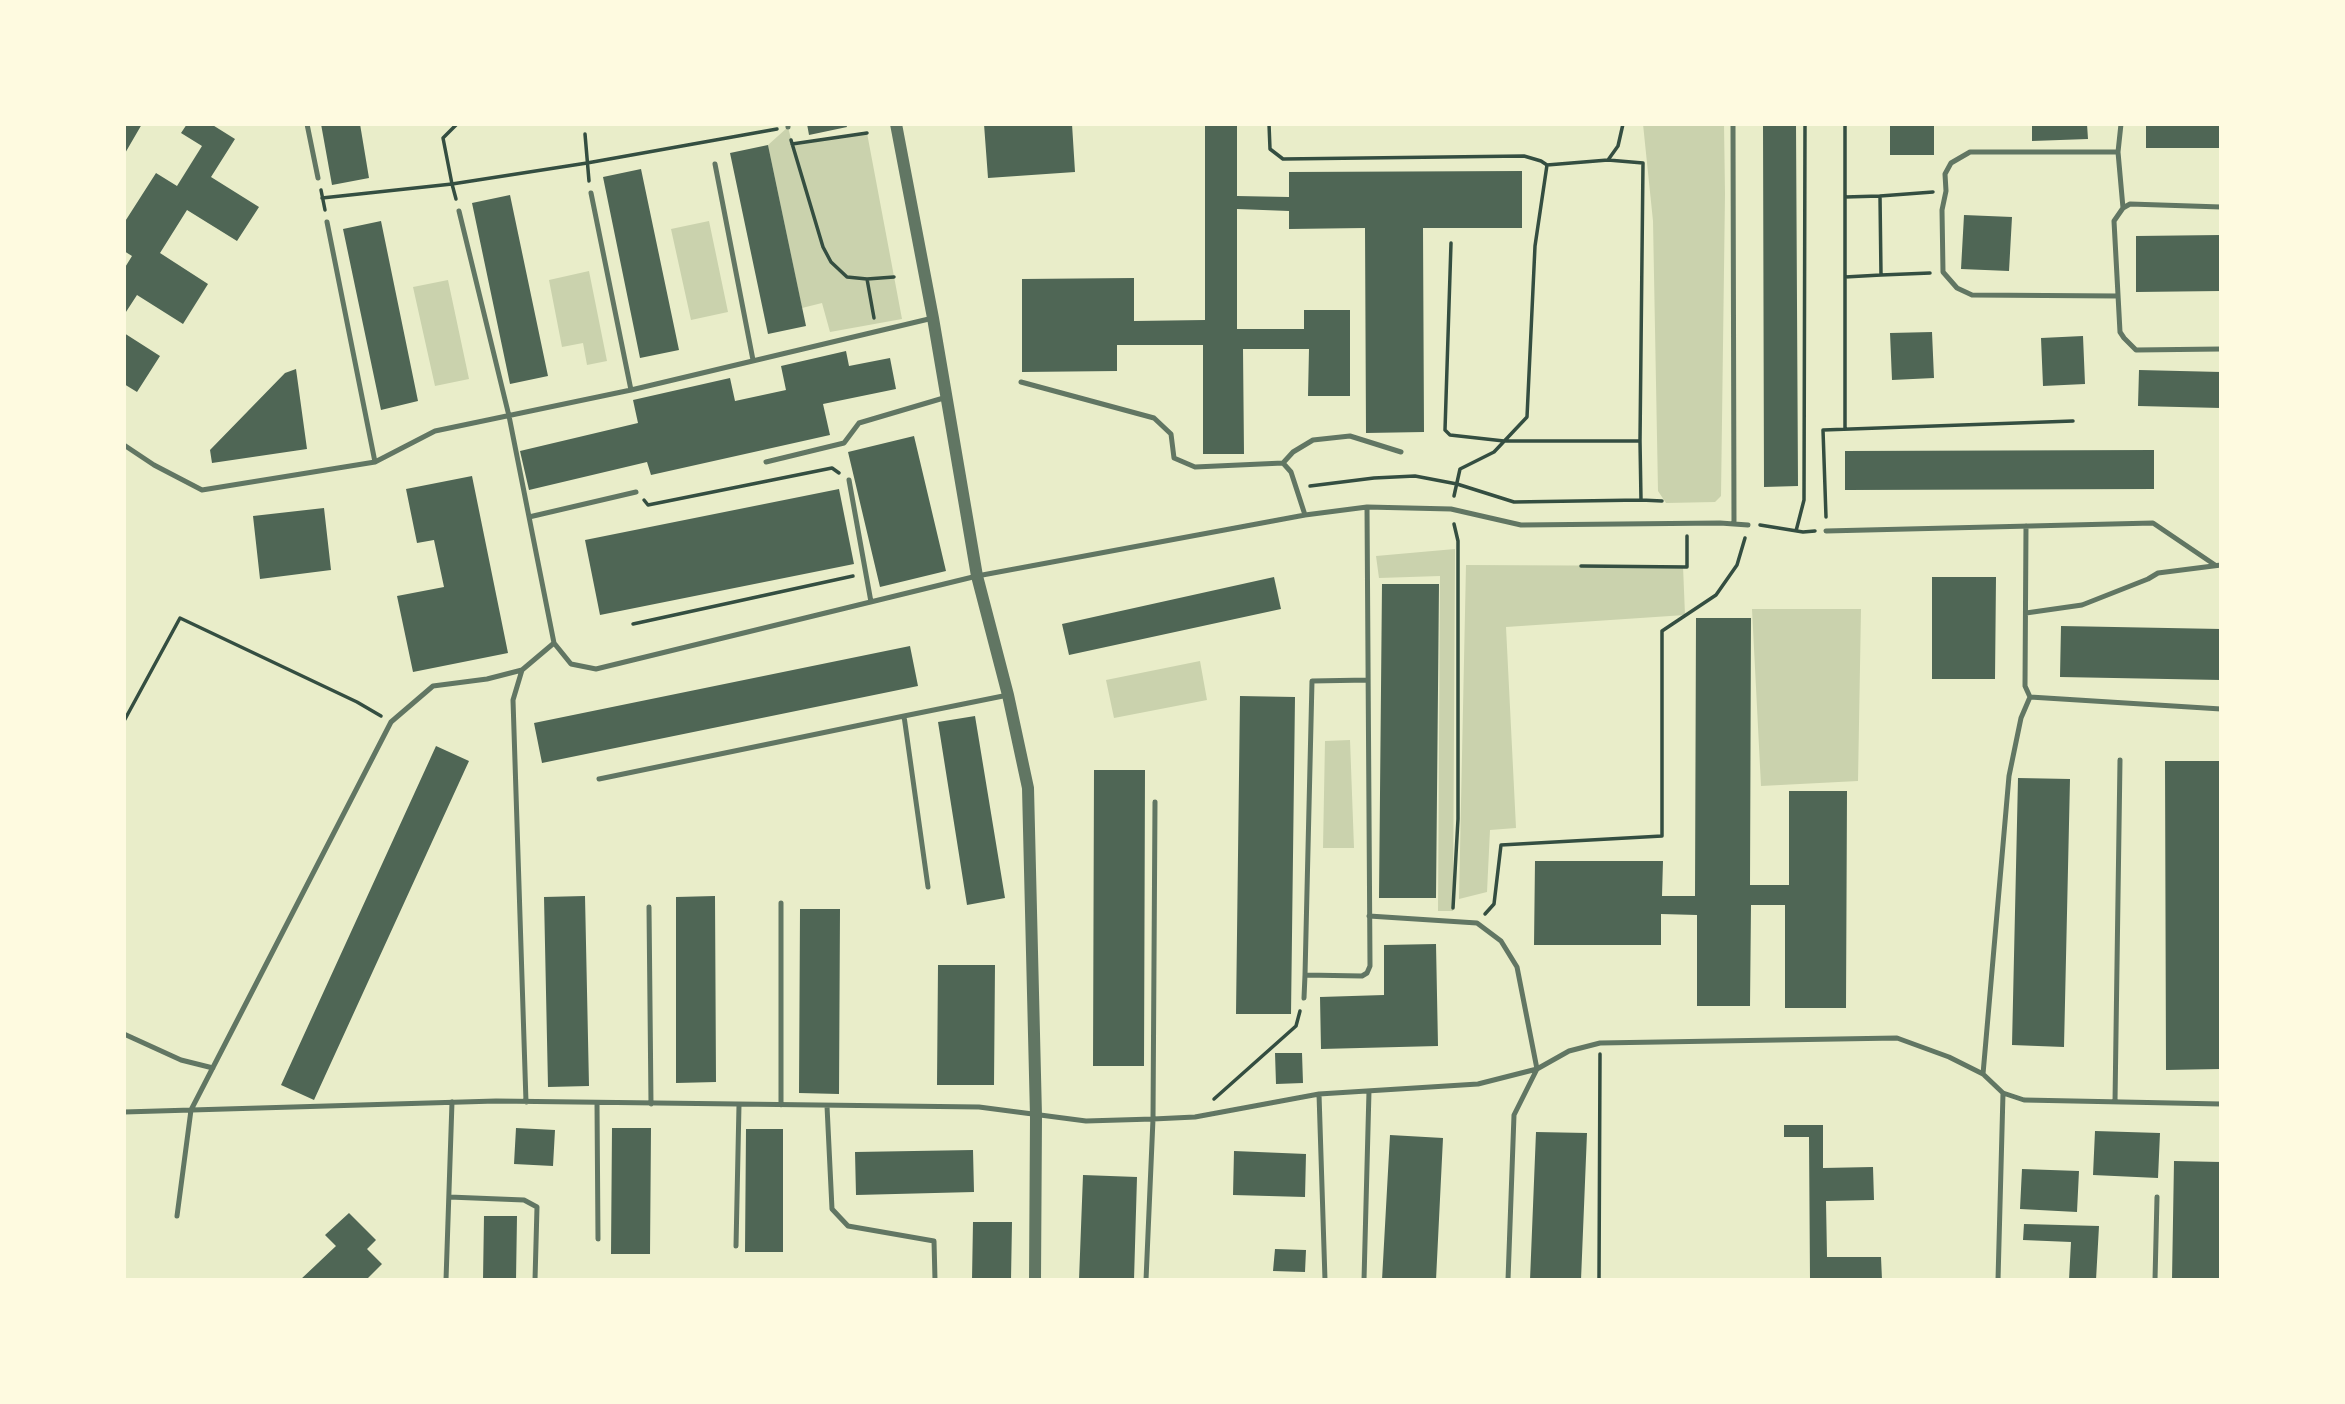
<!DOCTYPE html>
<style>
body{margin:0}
#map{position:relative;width:2345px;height:1404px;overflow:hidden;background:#e9edc9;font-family:Mulish,sans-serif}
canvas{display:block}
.frame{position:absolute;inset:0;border:126px solid #fefae0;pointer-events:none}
</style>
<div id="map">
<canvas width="2345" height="1404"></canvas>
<div class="frame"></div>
</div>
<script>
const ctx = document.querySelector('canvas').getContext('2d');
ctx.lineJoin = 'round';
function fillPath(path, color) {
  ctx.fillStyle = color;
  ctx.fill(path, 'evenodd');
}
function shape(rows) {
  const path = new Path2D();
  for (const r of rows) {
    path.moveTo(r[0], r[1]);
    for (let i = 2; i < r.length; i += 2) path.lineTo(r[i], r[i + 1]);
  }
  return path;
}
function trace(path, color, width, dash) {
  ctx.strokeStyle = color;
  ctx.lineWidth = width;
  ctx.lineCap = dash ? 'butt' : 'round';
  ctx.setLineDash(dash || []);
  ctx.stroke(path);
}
fillPath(shape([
 [1643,124,1724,124,1725,194,1721,496,1715,502,1666,503,1658,491,1653,221],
 [788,127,792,143,867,133,902,319,830,332,822,303,802,308,768,145],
 [709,221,728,312,691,320,671,229],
 [589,271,607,361,587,365,583,343,562,347,549,280],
 [448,280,469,379,435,386,413,287],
 [1455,549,1453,911,1438,911,1440,576,1379,578,1376,556],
 [1466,565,1683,566,1685,615,1506,627,1516,828,1490,830,1487,892,1459,899],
 [1752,609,1861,609,1858,781,1761,786],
 [1200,661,1207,700,1114,718,1106,680],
 [1350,740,1354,848,1323,848,1325,741]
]), '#cad2ad');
fillPath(shape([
 [124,124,142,124,124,155],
 [187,124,211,124,235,139,211,177,259,207,237,241,187,210,160,253,208,284,183,324,137,295,124,315,124,269,132,256,124,251,124,223,156,173,177,186,202,146,181,133],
 [321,124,360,124,369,178,332,185],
 [807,124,846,124,847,127,809,135],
 [984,124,1072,124,1075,172,988,178],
 [1205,124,1237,124,1237,196,1289,197,1289,172,1522,171,1522,228,1423,228,1424,432,1366,433,1365,228,1289,229,1289,211,1237,209,1237,329,1304,329,1304,310,1350,310,1350,396,1308,396,1309,349,1243,349,1244,454,1203,454,1203,345,1117,345,1117,371,1022,372,1022,279,1134,278,1134,321,1205,320],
 [1763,124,1796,124,1798,486,1764,487],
 [1890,124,1934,124,1934,155,1890,155],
 [2032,124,2087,124,2088,139,2032,141],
 [2146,124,2221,124,2221,148,2146,148],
 [768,145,806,326,768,334,730,153],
 [641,169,679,350,640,358,603,177],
 [510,195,548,376,510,384,472,203],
 [1964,215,2012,217,2009,271,1961,269],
 [381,221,418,401,381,410,343,229],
 [2221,235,2221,291,2136,292,2136,236],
 [1932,332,1934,378,1892,380,1890,333],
 [124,333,160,356,137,392,124,384],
 [2083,336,2085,384,2043,386,2041,338],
 [846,351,849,366,890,358,896,389,823,404,830,435,651,475,647,462,529,490,520,451,638,423,633,400,730,378,735,401,786,390,781,366],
 [296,369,307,449,212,463,210,450,285,373],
 [2139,370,2221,372,2221,408,2138,406],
 [914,436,946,571,880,587,848,452],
 [2154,450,2154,489,1845,490,1845,451],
 [472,476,508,653,413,672,397,596,444,587,434,540,417,543,406,489],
 [839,489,854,564,600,615,585,540],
 [324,508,331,570,260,579,253,516],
 [1274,577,1281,609,1069,655,1062,624],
 [1932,577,1996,577,1995,679,1932,679],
 [1382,584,1439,584,1436,898,1379,898],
 [1696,618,1751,618,1750,885,1789,885,1789,791,1847,791,1846,1008,1785,1008,1785,905,1751,905,1750,1006,1697,1006,1697,915,1661,914,1661,945,1534,945,1535,861,1663,861,1662,896,1695,896],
 [2061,626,2221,629,2221,680,2060,677],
 [910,646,918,686,542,763,534,723],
 [1240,696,1295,697,1291,1014,1236,1014],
 [975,716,1005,898,967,905,938,722],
 [436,746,469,761,314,1100,281,1085],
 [2165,761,2221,761,2221,1069,2166,1070],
 [1094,770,1145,770,1144,1066,1093,1066],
 [2018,778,2070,779,2064,1047,2012,1045],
 [585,896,589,1086,548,1087,544,897],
 [715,896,716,1082,676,1083,676,897],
 [800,909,840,909,839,1094,799,1093],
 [1436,944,1438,1046,1321,1049,1320,997,1384,995,1384,945],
 [938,965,995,965,994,1085,937,1085],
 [1275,1053,1302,1053,1303,1083,1276,1084],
 [1784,1125,1823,1125,1823,1168,1873,1167,1874,1200,1826,1201,1827,1257,1881,1257,1882,1280,1810,1280,1809,1137,1784,1137],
 [516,1128,555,1130,553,1166,514,1164],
 [612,1128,651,1128,650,1254,611,1254],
 [746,1129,783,1129,783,1252,745,1252],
 [2095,1131,2160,1133,2158,1178,2093,1175],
 [1536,1132,1587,1133,1581,1280,1530,1280],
 [1390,1135,1443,1138,1436,1280,1382,1280],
 [973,1150,974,1192,856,1195,855,1152],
 [1234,1151,1306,1154,1305,1197,1233,1195],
 [2174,1161,2221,1162,2221,1280,2172,1280],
 [2022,1169,2079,1171,2077,1212,2020,1209],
 [1083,1175,1137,1177,1134,1280,1079,1280],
 [349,1213,376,1240,367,1249,382,1264,366,1280,300,1280,336,1246,325,1235],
 [484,1216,517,1216,516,1280,483,1280],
 [973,1222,1012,1222,1011,1280,972,1280],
 [2024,1224,2099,1226,2096,1280,2069,1280,2071,1242,2023,1240],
 [1275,1249,1306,1250,1305,1272,1273,1271]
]), '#4f6655');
trace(shape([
 [1269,124,1270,149,1283,159,1524,156,1541,161,1547,165],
 [1845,124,1845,429],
 [585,134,589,181],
 [791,140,823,247,831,262,847,277,867,279,894,277],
 [792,144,867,133],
 [321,190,325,210],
 [1845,197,1880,196],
 [322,198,452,184,443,138,457,124],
 [456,199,452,184,587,163,777,129],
 [1451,243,1445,430,1450,435,1504,441,1640,441,1643,163,1608,160],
 [1930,273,1881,275,1880,196,1933,192],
 [1845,277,1881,275],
 [867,279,874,318],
 [1310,486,1374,478,1415,476,1457,484,1514,502,1641,500,1640,441],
 [1454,496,1460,469,1494,452,1527,417,1535,246,1547,165,1608,160,1618,146,1623,124],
 [644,500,648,505,832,468,839,473],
 [1641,500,1662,501],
 [1826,517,1823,430,2073,421],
 [1760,525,1803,532,1815,531],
 [1796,531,1804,500,1805,124],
 [1581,566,1687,567,1687,536],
 [633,624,853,576],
 [124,721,180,618,357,702,381,716],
 [1453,908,1458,819,1458,541,1454,524],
 [1485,914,1494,904,1501,845,1662,836,1662,631,1716,595,1737,565,1745,538],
 [1214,1099,1296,1026,1300,1011],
 [1599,1280,1600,1054]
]), '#344e41', 3.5);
trace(shape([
 [307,124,318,178],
 [788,124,788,127],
 [1733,124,1734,524],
 [2121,124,2118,152,2123,208],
 [2118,152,1970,152,1951,163,1945,174,1946,191,1942,210,1943,272,1957,288,1972,295,2118,296],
 [715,164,753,360],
 [591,193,631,390],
 [2221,207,2130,204,2123,208,2114,221,2120,332,2124,338,2136,350,2221,349],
 [459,211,509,416,554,643,571,664,596,669,977,576,1305,515,1367,507,1451,509,1521,525,1720,523,1748,525],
 [327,222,375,462],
 [1021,382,1154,418,1171,434,1174,458,1195,467,1283,463,1291,472,1305,515],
 [124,445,154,465,202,490,375,462,435,431,631,390,933,318],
 [766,462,844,443,859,423,947,397],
 [1283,463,1293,452,1313,440,1350,436,1401,452],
 [849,480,871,602],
 [529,517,636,492],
 [2026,526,2025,686,2030,697,2221,709],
 [1826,531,2153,523,2215,565],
 [2026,613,2082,605,2148,579,2158,573,2221,565],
 [599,779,904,716],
 [928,887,904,716,1008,695],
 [649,907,651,1104],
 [1369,916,1477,923,1501,941,1517,967,1537,1069,1514,1115,1508,1280],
 [1305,975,1312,681,1368,680],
 [1304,998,1305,975,1362,976,1367,973,1370,966,1367,507],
 [124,1034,181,1060,213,1068],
 [1983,1074,2009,776,2021,718,2030,697],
 [1319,1094,1325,1280],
 [526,1102,513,700,522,670,554,643],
 [2115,1102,2120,760],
 [597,1103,598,1239],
 [781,1105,781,903],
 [827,1106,832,1209,848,1226,934,1241,935,1280],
 [124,1112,496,1101,979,1107,1086,1121,1153,1119,1195,1117,1319,1094,1478,1084,1537,1069,1569,1051,1600,1043,1897,1038,1949,1057,1983,1074,2003,1093,2024,1100,2221,1104],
 [449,1197,524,1200,537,1207,535,1280],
 [177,1216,191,1110,391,722,433,686,487,679,522,670],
 [736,1246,739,1105],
 [446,1280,452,1102],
 [1146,1280,1153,1119,1155,802],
 [1364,1280,1369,1091],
 [1998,1280,2003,1093],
 [2155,1280,2157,1197]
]), '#617663', 5);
trace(shape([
 [896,124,933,318,977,576,1008,695,1028,788,1036,1116,1035,1280]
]), '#617663', 12);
</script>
